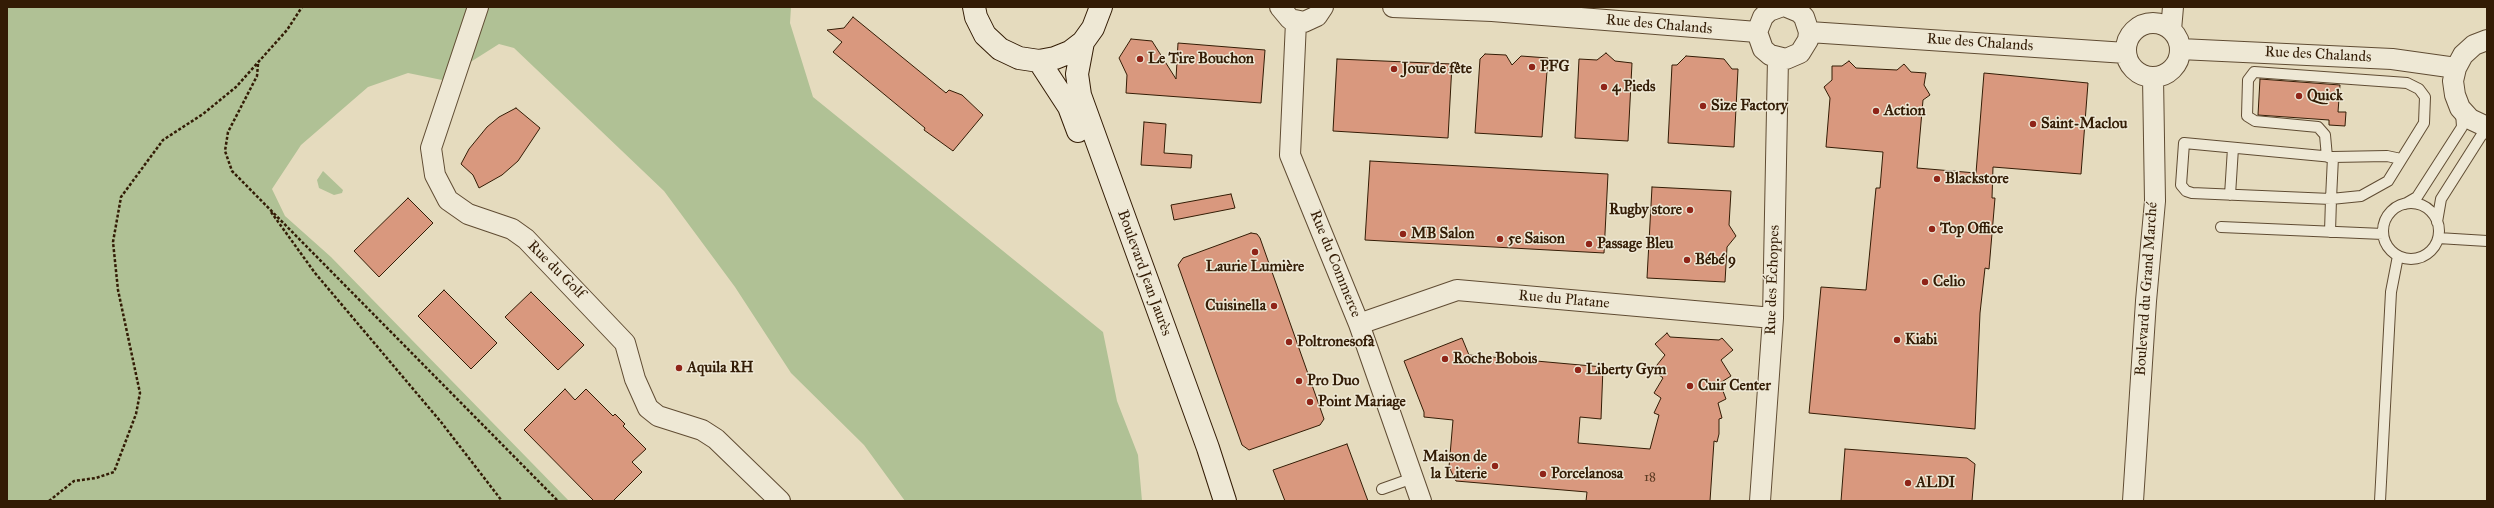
<!DOCTYPE html>
<meta charset="utf-8">
<style>
body{margin:0}
#map{position:relative;width:2494px;height:508px;overflow:hidden;background:#e5dbbe;font-family:"IM FELL Great Primer",serif}
canvas{display:block}
.frame{position:absolute;inset:0;border:8px solid #331c05;pointer-events:none}
</style>
<div id="map">
<canvas width="2494" height="508"></canvas>
<div class="frame"></div>
</div>
<script>
const ctx = document.querySelector('canvas').getContext('2d');
ctx.lineJoin = 'round';
function fillPath(path, color) {
  ctx.fillStyle = color;
  ctx.fill(path, 'evenodd');
}
function shape(rows) {
  const path = new Path2D();
  for (const r of rows) {
    if (r.length === 3) {
      path.moveTo(r[0] + r[2], r[1]);
      path.arc(r[0], r[1], r[2], 0, 2 * Math.PI);
      continue;
    }
    path.moveTo(r[0], r[1]);
    for (let i = 2; i < r.length; i += 2) path.lineTo(r[i], r[i + 1]);
  }
  return path;
}
function trace(path, color, width, dash) {
  ctx.strokeStyle = color;
  ctx.lineWidth = width;
  ctx.lineCap = dash ? 'butt' : 'round';
  ctx.setLineDash(dash || []);
  ctx.stroke(path);
}
function drawText(font, color, halo, rows, align = 'center') {
  ctx.font = font + ' "IM FELL Great Primer",serif';
  ctx.lineWidth = 3;
  ctx.setLineDash([]);
  ctx.textBaseline = 'middle';
  ctx.strokeStyle = halo;
  ctx.fillStyle = color;
  for (const [text, x, y, turn = 0] of rows) {
    ctx.save();
    ctx.translate(x, y);
    ctx.rotate((+turn || 0) * Math.PI / 180);
    ctx.textAlign = isNaN(turn) ? turn : align;
    if (halo) ctx.strokeText(text, 0, 0);
    ctx.fillText(text, 0, 0);
    ctx.restore();
  }
}
fillPath(shape([
 [7,7,791,7,790,23,813,97,1103,332,1117,401,1138,455,1142,501,905,501,864,445,791,373,735,287,664,191,514,48,499,44,442,80,408,73,368,87,301,145,272,189,285,216,331,257,569,501,7,501],
 [323,171,343,190,342,193,334,195,319,188,317,180]
]), '#b0c195');
const building = shape([
 [853,17,946,93,949,90,962,95,983,115,953,151,924,130,925,128,833,52,842,42,827,30,844,28,853,17],
 [1131,39,1152,41,1176,79,1178,43,1265,50,1261,103,1126,93,1127,75,1119,58,1131,39],
 [1606,53,1615,61,1632,63,1628,141,1575,138,1579,59,1597,60,1606,53],
 [1485,54,1506,55,1512,65,1521,56,1548,58,1542,137,1475,133,1480,59,1485,54],
 [1686,56,1724,59,1732,69,1738,69,1734,147,1668,143,1672,65,1677,65,1686,56],
 [1337,59,1452,64,1448,138,1333,131,1337,59],
 [1849,61,1856,68,1897,70,1904,64,1911,72,1926,73,1924,85,1930,95,1923,100,1917,168,1976,173,1984,73,2088,83,2081,174,1993,167,1992,198,1995,198,1989,269,1985,268,1980,313,1975,429,1809,413,1821,287,1866,290,1876,188,1880,188,1883,152,1826,147,1830,98,1824,87,1832,80,1832,66,1842,66,1849,61],
 [2260,79,2340,85,2338,112,2346,112,2345,126,2329,125,2329,120,2258,115,2260,79],
 [516,108,540,128,518,161,502,175,479,188,473,175,461,164,469,149,487,127,499,117,516,108],
 [1144,122,1166,124,1164,153,1192,155,1191,168,1141,165,1144,122],
 [1370,161,1608,174,1604,253,1365,240,1370,161],
 [1652,187,1731,191,1729,225,1736,236,1727,247,1725,282,1647,278,1652,187],
 [1231,194,1235,208,1174,220,1171,205,1231,194],
 [408,198,433,223,379,277,354,251,408,198],
 [1251,233,1257,234,1260,238,1324,419,1320,425,1249,450,1242,445,1178,265,1183,258,1251,233],
 [444,290,497,343,471,369,418,316,444,290],
 [531,292,584,345,558,370,505,317,531,292],
 [1667,333,1670,337,1719,340,1722,338,1733,350,1721,360,1731,376,1720,383,1726,399,1718,403,1722,418,1719,419,1719,434,1717,442,1714,441,1710,501,1586,501,1587,492,1456,481,1449,467,1453,420,1424,417,1424,412,1404,361,1462,338,1469,355,1603,367,1601,419,1580,417,1578,443,1650,449,1659,415,1654,413,1661,398,1654,393,1663,378,1653,370,1665,355,1655,344,1667,333],
 [565,389,575,400,586,389,613,416,615,414,625,424,623,426,646,449,632,462,642,472,613,501,594,501,524,430,565,389],
 [1347,444,1368,501,1285,501,1273,470,1347,444],
 [1845,449,1967,458,1975,464,1972,501,1841,501,1845,449]
]);
fillPath(building, '#d9987e');
trace(building, '#331c05', 1);
const lane = shape([
 [2327,157,2325,135,2318,127,2255,121,2247,116,2248,80,2254,72,2407,83,2419,89,2425,97,2424,123,2388,181,2361,196,2331,199,2192,193,2186,191,2181,185,2184,143,2333,157,2331,199,2330,232],
 [2333,157,2387,156,2401,159],
 [2230,195,2233,148],
 [2411,231,28],
 [2405,204,2417,197,2462,127,2461,112],
 [2437,222,2441,199,2481,136,2487,131],
 [2221,227,2383,234],
 [2438,238,2487,241],
 [1382,489,1413,478],
 [2380,501,2391,292,2398,256]
]);
const street = shape([
 [478,7,431,148,435,175,448,200,468,214,512,229,526,239,625,343,635,379,648,408,658,416,702,430,716,439,780,501],
 [1280,7,1290,19,1304,22,1317,16,1323,7],
 [1393,7,1492,11,1757,32],
 [1780,7,1769,11,1763,17,1757,32,1763,49,1770,55,1786,59,1800,53,1808,40,1809,32,1804,17,1799,12,1787,7],
 [1296,22,1290,155,1359,324,1421,501],
 [2153,50,27],
 [2171,30,2173,7],
 [1809,32,2126,53],
 [2487,40,2474,45,2463,55,2456,68,2453,81,2455,95,2460,108,2470,119,2487,127],
 [2180,49,2392,59,2456,68],
 [1359,324,1457,290,1773,318],
 [1760,501,1773,318,1778,58],
 [2133,501,2146,301,2155,201,2153,77]
]);
const secondary = shape([
 [974,7,976,17,985,35,1000,49,1019,58,1039,61,1055,58,1070,52,1083,42,1093,28,1101,7],
 [1083,42,1077,74,1080,95,1208,448,1225,501],
 [1039,61,1069,107,1078,131]
]);
trace(lane, '#604c33', 12);
trace(street, '#604c33', 22);
trace(secondary, '#331c05', 24);
trace(shape([
 [258,64,257,76,228,132,225,151,232,171,558,501],
 [271,212,315,273,441,422,502,501],
 [49,501,74,481,96,478,114,472,136,414,140,393,118,290,113,242,121,197,163,140,203,114,236,87,287,30,302,7]
]), '#331c05', 2.5, [3, 2]);
trace(lane, '#eee8d5', 10);
trace(street, '#eee8d5', 20);
trace(secondary, '#eee8d5', 22);
for (const [x, y, r, color] of [
 [1140,59,4,"#8f2418"],
 [1532,67,4,"#8f2418"],
 [1394,69,4,"#8f2418"],
 [1604,87,4,"#8f2418"],
 [2299,96,4,"#8f2418"],
 [1703,106,4,"#8f2418"],
 [1876,111,4,"#8f2418"],
 [2033,124,4,"#8f2418"],
 [1937,179,4,"#8f2418"],
 [1690,210,4,"#8f2418"],
 [1932,229,4,"#8f2418"],
 [1403,234,4,"#8f2418"],
 [1500,239,4,"#8f2418"],
 [1589,244,4,"#8f2418"],
 [1255,252,4,"#8f2418"],
 [1687,260,4,"#8f2418"],
 [1925,282,4,"#8f2418"],
 [1274,306,4,"#8f2418"],
 [1897,340,4,"#8f2418"],
 [1289,342,4,"#8f2418"],
 [1445,359,4,"#8f2418"],
 [679,368,4,"#8f2418"],
 [1578,370,4,"#8f2418"],
 [1299,381,4,"#8f2418"],
 [1690,386,4,"#8f2418"],
 [1310,402,4,"#8f2418"],
 [1495,466,4,"#8f2418"],
 [1543,474,4,"#8f2418"],
 [1908,483,4,"#8f2418"]
]) {
  const dot = new Path2D();
  dot.arc(x, y, r, 0, 2 * Math.PI);
  ctx.fillStyle = color;
  ctx.fill(dot);
  trace(dot, '#eee8d5', 1.5);
}
drawText('13px', '#5c3b23', null, [
 ["18",1650,478]
]);
drawText('15px', '#331c05', '#eee8d5', [
 ["Rue des Chalands",1659,25,5],
 ["Rue des Chalands",1980,43,4],
 ["Rue des Chalands",2318,55,3],
 ["Rue du Commerce",1335,264,68],
 ["Rue du Golf",556,270,45],
 ["Boulevard Jean Jaurès",1144,273,70],
 ["Rue des Échoppes",1773,280,-88],
 ["Boulevard du Grand Marché",2147,289,-86],
 ["Rue du Platane",1564,300,5]
]);
drawText('bold 15px', '#331c05', '#eee8d5', [
 ["Le Tire Bouchon",1148,59],
 ["PFG",1540,67],
 ["Jour de fête",1402,69],
 ["4 Pieds",1612,87],
 ["Quick",2307,96],
 ["Size Factory",1711,106],
 ["Action",1884,111],
 ["Saint-Maclou",2041,124],
 ["Blackstore",1945,179],
 ["Rugby store",1682,210,"right"],
 ["Top Office",1940,229],
 ["MB Salon",1411,234],
 ["5e Saison",1508,239],
 ["Passage Bleu",1597,244],
 ["Bébé 9",1695,260],
 ["Laurie Lumière",1255,267,"center"],
 ["Celio",1933,282],
 ["Cuisinella",1266,306,"right"],
 ["Kiabi",1905,340],
 ["Poltronesofà",1297,342],
 ["Roche Bobois",1453,359],
 ["Aquila RH",687,368],
 ["Liberty Gym",1586,370],
 ["Pro Duo",1307,381],
 ["Cuir Center",1698,386],
 ["Point Mariage",1318,402],
 ["Maison de",1487,457,"right"],
 ["la Literie",1487,474,"right"],
 ["Porcelanosa",1551,474],
 ["ALDI",1916,483]
], 'left');
</script>
